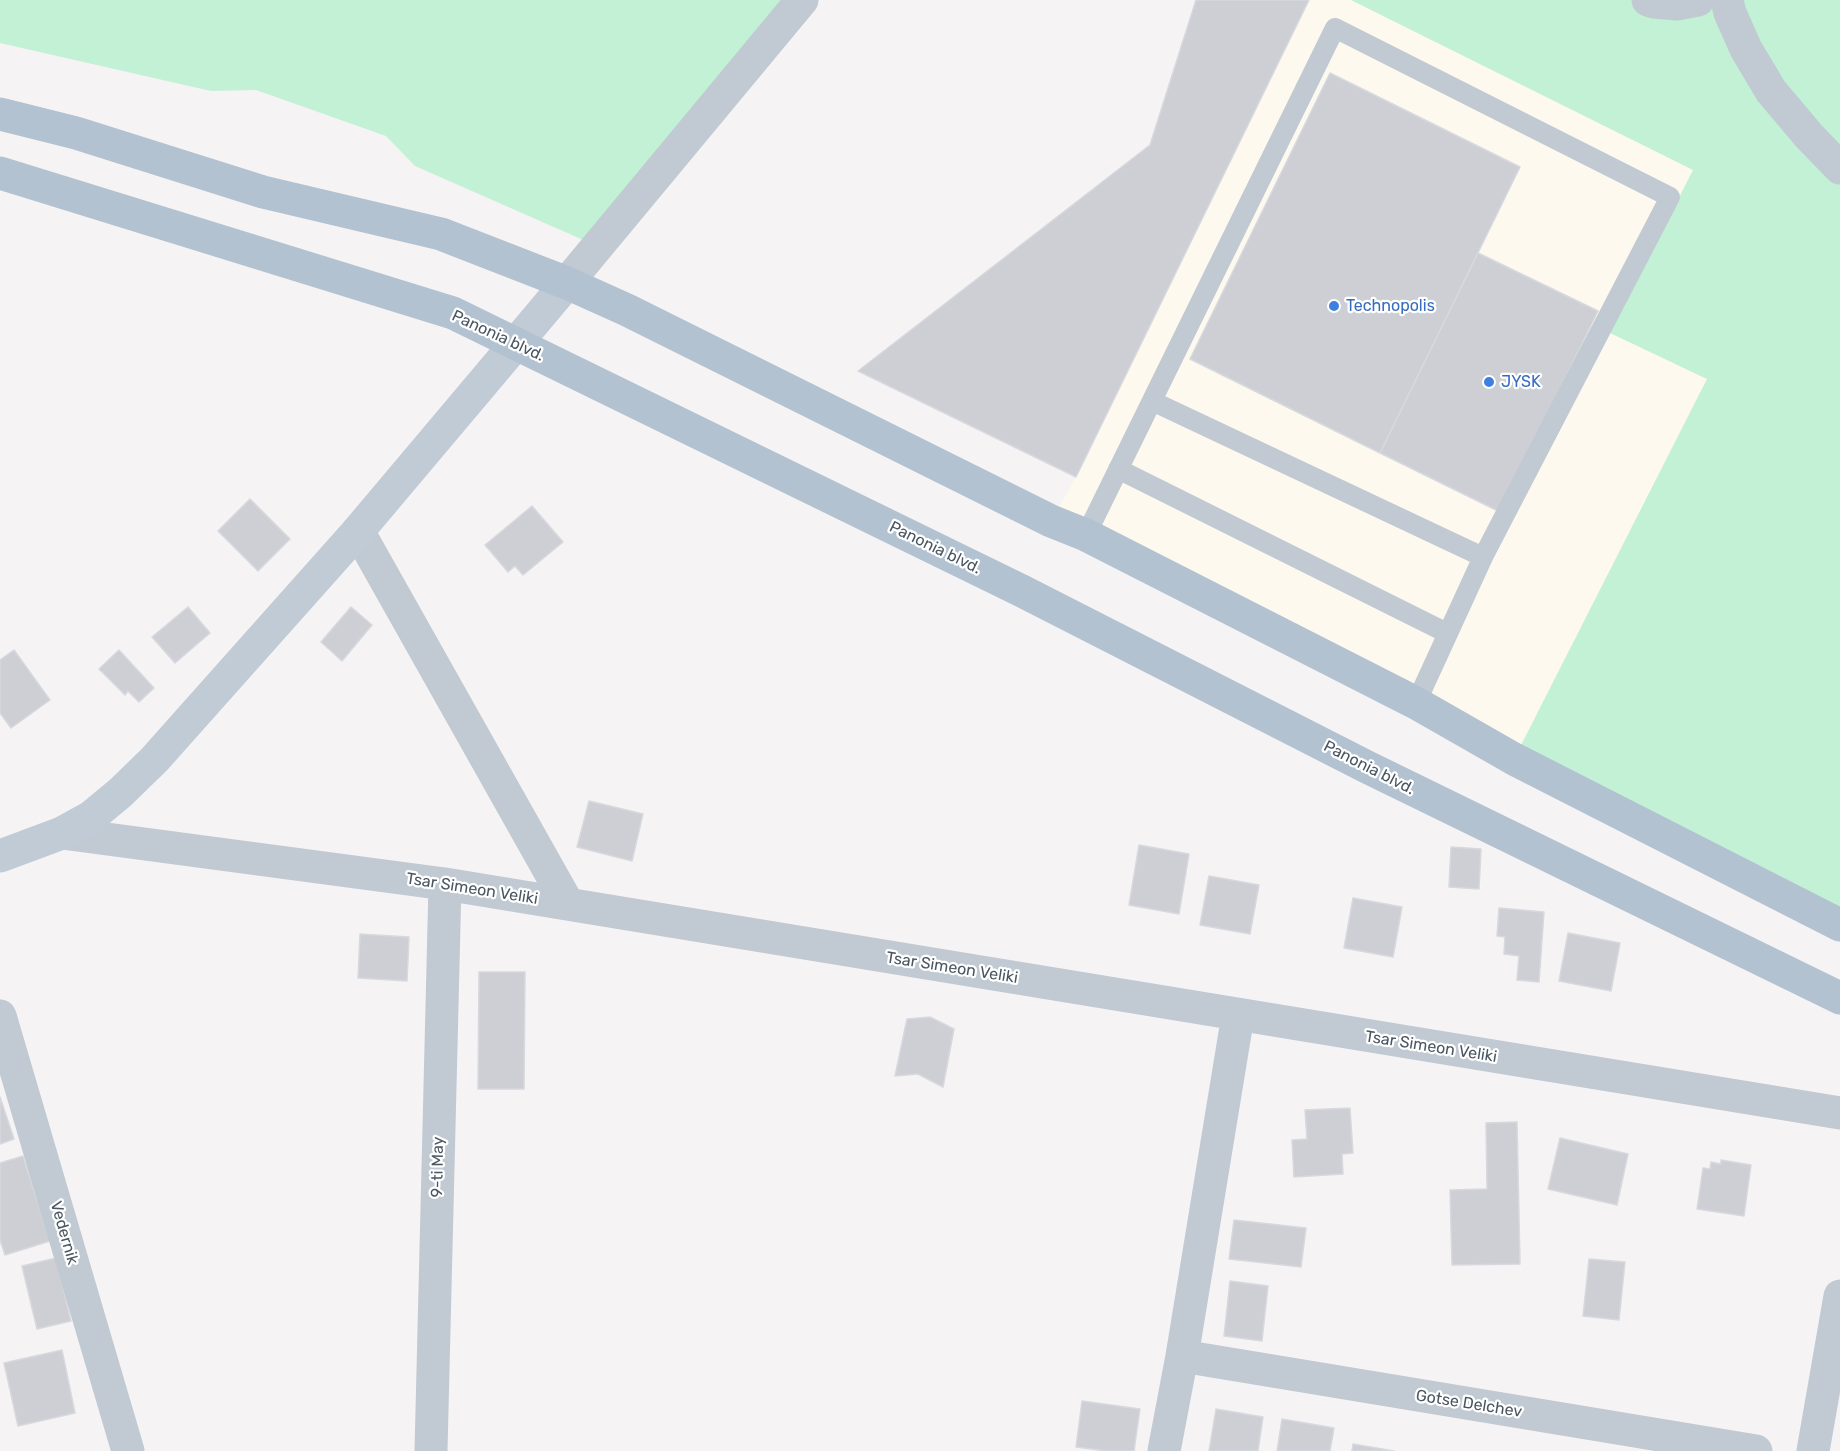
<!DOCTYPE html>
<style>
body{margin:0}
canvas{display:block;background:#f5f3f3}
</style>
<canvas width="1840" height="1451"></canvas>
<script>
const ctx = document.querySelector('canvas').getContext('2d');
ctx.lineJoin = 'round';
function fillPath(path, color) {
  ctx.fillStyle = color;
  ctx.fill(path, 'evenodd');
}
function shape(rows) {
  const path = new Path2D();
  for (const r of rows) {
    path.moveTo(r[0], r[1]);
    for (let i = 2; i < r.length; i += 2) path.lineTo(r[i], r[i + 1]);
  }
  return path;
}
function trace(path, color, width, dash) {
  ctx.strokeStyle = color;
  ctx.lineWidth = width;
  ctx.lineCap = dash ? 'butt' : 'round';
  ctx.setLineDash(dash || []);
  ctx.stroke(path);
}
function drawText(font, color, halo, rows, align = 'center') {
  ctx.font = font + ' Rubik,sans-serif';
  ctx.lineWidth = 4.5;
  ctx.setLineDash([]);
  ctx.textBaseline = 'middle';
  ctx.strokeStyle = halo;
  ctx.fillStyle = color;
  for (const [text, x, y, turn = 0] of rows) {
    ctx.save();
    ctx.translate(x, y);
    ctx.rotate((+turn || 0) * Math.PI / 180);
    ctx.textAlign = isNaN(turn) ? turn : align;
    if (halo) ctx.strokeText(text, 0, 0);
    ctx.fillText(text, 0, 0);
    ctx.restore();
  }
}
fillPath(shape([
 [1309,0,1351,0,1693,170,1610,333,1707,379,1514,759,1051,521,1076,477]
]), '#fdf9ef');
fillPath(shape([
 [0,0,802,0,597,246,415,166,386,136,256,90,211,91,0,43],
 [1351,0,1840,0,1840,925,1514,759,1707,379,1610,333,1693,170]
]), '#c3f1d5');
const building = shape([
 [1196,0,1309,0,1076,477,858,371,1150,145,1196,0],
 [1330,73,1520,167,1380,453,1190,359,1330,73],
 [1478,253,1598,311,1500,512,1380,453,1478,253],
 [250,499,290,539,258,571,218,531,250,499],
 [532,506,563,542,523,575,515,566,508,572,485,545,532,506],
 [188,607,210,633,175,663,152,637,188,607],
 [351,607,372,625,342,661,321,642,351,607],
 [14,650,50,700,11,728,0,713,0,660,14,650],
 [119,650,154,688,139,702,128,691,125,695,99,669,119,650],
 [589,801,643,814,632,861,577,847,589,801],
 [1139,845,1189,854,1179,914,1129,905,1139,845],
 [1451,847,1481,849,1479,889,1449,887,1451,847],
 [1209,876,1259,885,1250,934,1200,925,1209,876],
 [1353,898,1402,907,1393,957,1344,948,1353,898],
 [1499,908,1544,912,1539,982,1517,980,1519,956,1504,954,1505,937,1497,936,1499,908],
 [1568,933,1620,943,1611,991,1559,981,1568,933],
 [360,934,409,937,407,981,358,978,360,934],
 [479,972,525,972,524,1089,478,1089,479,972],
 [930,1017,954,1029,943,1087,918,1074,895,1076,907,1019,930,1017],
 [0,1097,14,1139,0,1144,0,1097],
 [1350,1108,1353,1153,1342,1154,1343,1174,1294,1177,1292,1140,1307,1139,1305,1110,1350,1108],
 [1517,1122,1520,1264,1452,1265,1450,1190,1487,1189,1486,1123,1517,1122],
 [1560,1138,1628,1154,1617,1205,1548,1189,1560,1138],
 [23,1156,50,1241,5,1255,0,1240,0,1163,23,1156],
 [1721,1160,1751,1165,1744,1216,1697,1209,1703,1168,1710,1169,1711,1162,1721,1164,1721,1160],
 [1234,1220,1306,1228,1301,1267,1229,1259,1234,1220],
 [56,1258,71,1321,37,1329,22,1266,56,1258],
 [1589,1259,1625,1262,1619,1320,1583,1316,1589,1259],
 [1230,1281,1268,1286,1262,1341,1224,1336,1230,1281],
 [62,1350,75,1413,18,1426,4,1363,62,1350],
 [1082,1401,1140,1409,1134,1451,1106,1451,1076,1447,1082,1401],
 [1216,1409,1263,1417,1258,1451,1209,1451,1216,1409],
 [1282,1419,1334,1428,1330,1451,1277,1451,1282,1419],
 [1353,1444,1394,1451,1352,1451,1353,1444]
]);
fillPath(building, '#cdcfd5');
trace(building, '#d7d9de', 1.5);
trace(shape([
 [1152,401,1483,557],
 [1118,469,1447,633],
 [1086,535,1335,28,1670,197,1483,557,1416,703]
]), '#c1cad2', 20);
trace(shape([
 [1648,0,1654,2,1677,4,1698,0],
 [1727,0,1730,13,1746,49,1771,91,1809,136,1840,168],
 [567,283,802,0],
 [358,531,568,904],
 [62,833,445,884,1840,1113],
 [0,1016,128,1451],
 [1182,1356,1756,1451],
 [431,1451,445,884],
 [1164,1451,1182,1356,1238,1015],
 [1813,1451,1840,1296]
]), '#c1cad2', 33);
trace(shape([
 [0,856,62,833,91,817,120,793,154,760,358,531,567,283]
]), '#c1cbd6', 33);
trace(shape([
 [0,114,76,133,263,192,441,234,567,283,627,310,1051,521,1086,535,1416,703,1514,759,1840,925],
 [0,173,453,313,1022,591,1367,767,1840,998]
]), '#b3c2d1', 33);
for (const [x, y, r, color] of [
 [1334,306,6,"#3f7fe0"],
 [1489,382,6,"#3f7fe0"]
]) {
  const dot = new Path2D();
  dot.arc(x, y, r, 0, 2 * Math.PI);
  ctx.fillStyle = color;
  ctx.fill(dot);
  trace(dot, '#fff', 2);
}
drawText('16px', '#366cbe', '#fff', [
 ["Technopolis",1346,306],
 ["JYSK",1501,382]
], 'left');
drawText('16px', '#4a5661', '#fff', [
 ["Panonia blvd.",498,336,25],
 ["Panonia blvd.",935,548,26],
 ["Panonia blvd.",1369,768,27],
 ["Tsar Simeon Veliki",472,889,9],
 ["Tsar Simeon Veliki",952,968,9],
 ["Tsar Simeon Veliki",1431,1047,9],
 ["9-ti May",438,1167,-89],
 ["Vedernik",64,1233,74],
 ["Gotse Delchev",1469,1404,9]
]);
</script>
